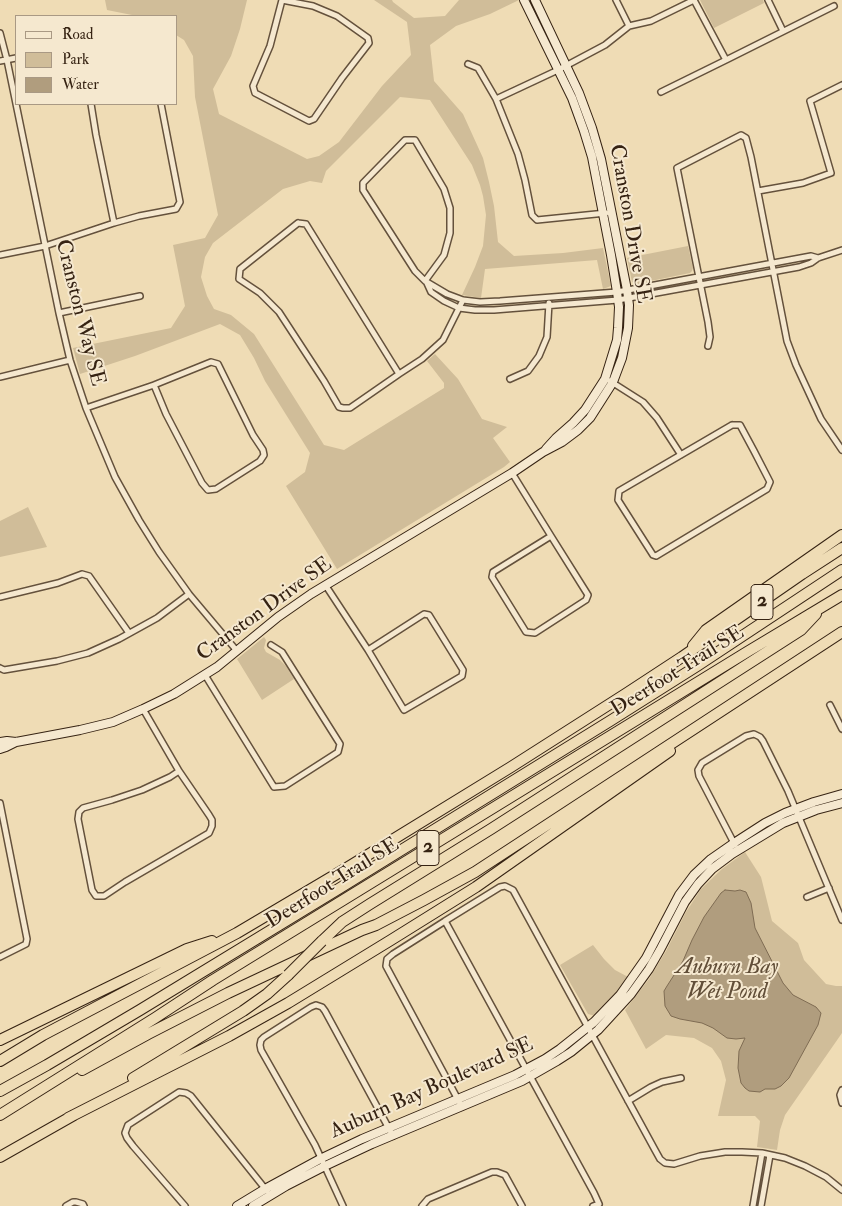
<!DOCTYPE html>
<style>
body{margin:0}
#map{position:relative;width:842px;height:1206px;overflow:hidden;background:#efdcb5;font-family:"IM FELL Double Pica",serif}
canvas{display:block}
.legend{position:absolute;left:15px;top:15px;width:162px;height:90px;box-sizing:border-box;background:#f5e8cf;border:1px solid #a99984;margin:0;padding:6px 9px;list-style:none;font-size:15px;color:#362313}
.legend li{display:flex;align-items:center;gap:10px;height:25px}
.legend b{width:25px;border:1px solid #a99984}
</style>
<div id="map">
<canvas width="842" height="1206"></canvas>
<ul class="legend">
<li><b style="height:6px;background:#f5e8cf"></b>Road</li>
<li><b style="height:14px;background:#d0bd99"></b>Park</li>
<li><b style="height:14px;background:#b09d7e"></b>Water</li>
</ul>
</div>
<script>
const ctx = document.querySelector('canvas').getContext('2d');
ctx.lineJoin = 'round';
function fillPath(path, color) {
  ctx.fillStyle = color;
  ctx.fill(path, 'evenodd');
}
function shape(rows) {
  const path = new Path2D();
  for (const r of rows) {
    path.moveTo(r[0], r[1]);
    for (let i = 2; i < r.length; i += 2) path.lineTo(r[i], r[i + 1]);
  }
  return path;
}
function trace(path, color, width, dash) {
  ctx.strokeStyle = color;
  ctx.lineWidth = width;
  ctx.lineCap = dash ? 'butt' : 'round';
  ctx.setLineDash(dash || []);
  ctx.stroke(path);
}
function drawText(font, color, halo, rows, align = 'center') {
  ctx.font = font + ' "IM FELL Double Pica",serif';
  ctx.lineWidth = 4;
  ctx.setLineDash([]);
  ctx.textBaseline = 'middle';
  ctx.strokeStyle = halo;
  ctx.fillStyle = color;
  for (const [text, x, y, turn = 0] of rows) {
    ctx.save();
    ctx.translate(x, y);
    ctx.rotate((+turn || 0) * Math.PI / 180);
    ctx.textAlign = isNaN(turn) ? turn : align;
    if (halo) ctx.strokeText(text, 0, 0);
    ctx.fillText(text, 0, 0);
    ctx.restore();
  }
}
fillPath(shape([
 [105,0,247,0,240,29,231,56,213,89,219,114,307,159,319,156,339,142,382,86,411,55,407,22,374,0,392,0,393,2,414,18,445,16,459,0,519,0,490,14,456,26,430,45,434,81,463,114,483,158,489,182,494,206,498,242,514,256,563,253,603,248,611,286,603,289,597,260,485,269,481,298,462,295,475,267,483,246,486,215,483,196,480,185,472,165,430,100,400,97,326,171,322,183,310,181,283,189,213,243,205,257,201,277,207,296,214,309,231,315,254,334,324,445,344,450,444,388,444,383,427,361,435,354,458,379,482,419,507,427,493,438,510,462,504,467,337,569,286,486,305,472,310,453,265,381,254,358,240,335,220,324,135,356,80,374,73,348,171,328,185,306,173,245,205,238,218,215,195,97,193,56,184,40,176,35,176,16,137,16,107,10],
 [700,0,763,0,764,3,714,28],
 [688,246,693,268,692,271,690,273,641,283,636,284,632,282,627,258],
 [28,507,47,547,0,557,0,521],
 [264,637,266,640,264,648,266,652,280,660,286,666,294,679,262,700,237,659],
 [745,852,761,877,772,921,798,943,804,960,826,984,836,986,842,986,842,1033,785,1115,780,1130,777,1150,757,1147,760,1121,755,1116,718,1116,726,1080,721,1061,712,1048,694,1038,666,1035,646,1049,625,1010,649,979,666,951,686,912,701,889,722,869],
 [593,945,604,959,615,970,630,978,619,992,595,1016,588,1014,560,965]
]), '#d0bd99');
const water = shape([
 [725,890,735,891,740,890,746,892,751,903,755,928,783,983,793,995,816,1007,821,1013,818,1025,789,1078,781,1086,775,1089,765,1089,760,1092,749,1091,745,1088,741,1083,738,1068,739,1051,745,1038,736,1039,727,1038,713,1028,702,1023,680,1019,671,1016,665,1006,664,991,667,986,683,961,692,940,704,917,721,893,725,890]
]);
fillPath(water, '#b09d7e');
trace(water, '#7f6c53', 1);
const street = shape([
 [282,0,313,6,337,16,368,38,369,43,342,78,314,119,309,121,255,93,253,86,270,46,282,0],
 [616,0,629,26],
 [694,0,726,60,834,6],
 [768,0,783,31],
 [0,33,7,60,59,313,70,360,86,408,115,477,139,520,159,552,189,594,237,651],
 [0,61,16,58],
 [468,64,478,68,496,99,518,154,525,180,532,215,537,220,606,213],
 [661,92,726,60],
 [496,99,558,70,605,45,629,26,651,21,694,0],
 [91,104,96,135,114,223],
 [758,191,803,183,831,173,810,101,842,85],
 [298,223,306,224,399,374,350,408,343,408,339,407,324,381,279,312,260,293,239,279,240,269,298,223],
 [0,255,45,246,114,223,139,216,176,209,180,202,161,104],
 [425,281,444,255,450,233,450,208,444,189,415,140,405,140,363,183,363,190,415,271,425,281,447,294,463,300,480,302,500,301,617,292,811,256,818,258],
 [426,281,431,292,444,301,459,308,475,310,494,310,618,300,799,267,811,263,818,258,842,250],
 [59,313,140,296],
 [708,346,710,337,708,322,677,168,741,135,746,138,751,157,787,341,796,365,821,419,842,450],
 [399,374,422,359,443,340,463,300],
 [0,377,70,360],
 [510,379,528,371,539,356,547,337,549,303],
 [610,381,643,402,657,418,681,455],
 [86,408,154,385,211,362,218,364,253,435,263,450,264,455,260,461,216,489,208,490,202,483,166,414,154,385],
 [732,425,740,425,754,451,770,482,767,489,656,556,653,555,618,500,619,491,732,425],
 [512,473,551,536,588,595,586,600,535,633,526,632,492,577,493,572,551,536],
 [326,586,368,650,404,710,462,676,463,670,429,615,424,614,368,650],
 [0,597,58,583,82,574,89,576,129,633],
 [0,668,4,670,57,661,88,653,119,639,157,618,189,594],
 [205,675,274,787,285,786,338,752,340,744,282,652,271,645],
 [830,705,842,729],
 [143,709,179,771,209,815,212,820,212,826,209,833,125,882,104,896,96,896,92,890,78,819,79,812,83,808,112,800,142,790,170,777,179,771],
 [0,803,27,939,26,944,0,957],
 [735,845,699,776,698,770,702,763,746,736,754,734,760,737,763,741,788,791,842,920],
 [807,897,829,888],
 [445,921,500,887,505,886,513,890,655,1150,660,1159,665,1163,674,1164,700,1156,725,1152,742,1152,762,1153,785,1158,805,1166,826,1177,842,1190],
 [842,1090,840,1095,842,1103],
 [628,1101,651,1087,662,1082,681,1078],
 [462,1107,386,966,387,959,393,954,445,921,594,1193,599,1204,593,1206],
 [66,1206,73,1202,76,1202,83,1204,84,1206],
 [185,1206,133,1146,127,1138,125,1133,128,1125,179,1092,186,1093,191,1096,267,1191],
 [343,1206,315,1145,261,1050,260,1045,261,1040,264,1037,311,1007,316,1005,322,1007,325,1011,393,1136],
 [422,1206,428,1199,492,1172,497,1172,505,1175,522,1206],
 [753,1206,762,1153],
 [761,1206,770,1155]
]);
const secondary = shape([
 [524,0,572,98,584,131,592,157,611,255,617,292,619,307,618,328,617,340,605,379,585,410,573,423,556,438,546,449],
 [0,742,7,741,16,742,80,730,113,722,143,709,174,694,217,667,278,617,311,594,512,473,543,452,562,442,578,430,590,418,613,382,622,358,628,328,629,305,627,290,601,159,592,128,579,93,535,0],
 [0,749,6,747,16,742],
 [237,1206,265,1189,322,1158,362,1139,515,1075,545,1059,560,1049,594,1022,620,995,646,958,679,895,694,875,711,859,734,843,765,823,785,813,814,802,842,794],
 [253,1206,286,1186,325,1166,372,1144,522,1081,557,1061,571,1052,598,1030,631,994,649,969,660,950,685,902,698,884,712,869,732,854,783,823,816,810,842,803]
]);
const highway = shape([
 [693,646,706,630,842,535],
 [322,941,342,922,370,904,491,829,801,630,816,614],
 [0,1040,187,949,212,941],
 [0,1061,43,1035,237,933,345,869,511,767,627,693,682,657,802,574,842,548],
 [82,1070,148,1034,228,993,362,930,376,925,424,900,475,872,842,632],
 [133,1078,243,1011,267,994,288,975],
 [0,1091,47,1065,140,1010,340,888,610,721,697,666,842,570],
 [0,1115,155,1018,213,980,747,652,842,595],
 [68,1118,229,1036,288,1003,391,940,476,887,670,751],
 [0,1157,74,1115]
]);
trace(street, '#64513c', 8);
trace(secondary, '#362313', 10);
trace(highway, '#362313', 12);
trace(street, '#f5e8cf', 5);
trace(secondary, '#f5e8cf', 8);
trace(highway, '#efdcb5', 10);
const highwayBridge = shape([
 [288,975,322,941]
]);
trace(highwayBridge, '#362313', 12, []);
trace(highwayBridge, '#efdcb5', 10);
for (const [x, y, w] of [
 [762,602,22],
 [428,848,22]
]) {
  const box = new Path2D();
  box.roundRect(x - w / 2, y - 17.5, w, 35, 4);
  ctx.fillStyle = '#f5e8cf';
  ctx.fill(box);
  trace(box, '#362313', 1);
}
drawText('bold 20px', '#362313', null, [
 ["2",762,602],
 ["2",428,848]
]);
drawText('21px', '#362313', '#f5e8cf', [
 ["Cranston Drive SE",629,224,80],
 ["Cranston Way SE",79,313,76],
 ["Cranston Drive SE",265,610,-36],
 ["Deerfoot Trail SE",678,672,-32],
 ["Deerfoot Trail SE",333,884,-32],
 ["Auburn Bay Boulevard SE",432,1089,-24]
]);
drawText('italic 22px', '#614e38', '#f5e8cf', [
 ["Auburn Bay",727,968],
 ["Wet Pond",727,993]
]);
</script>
